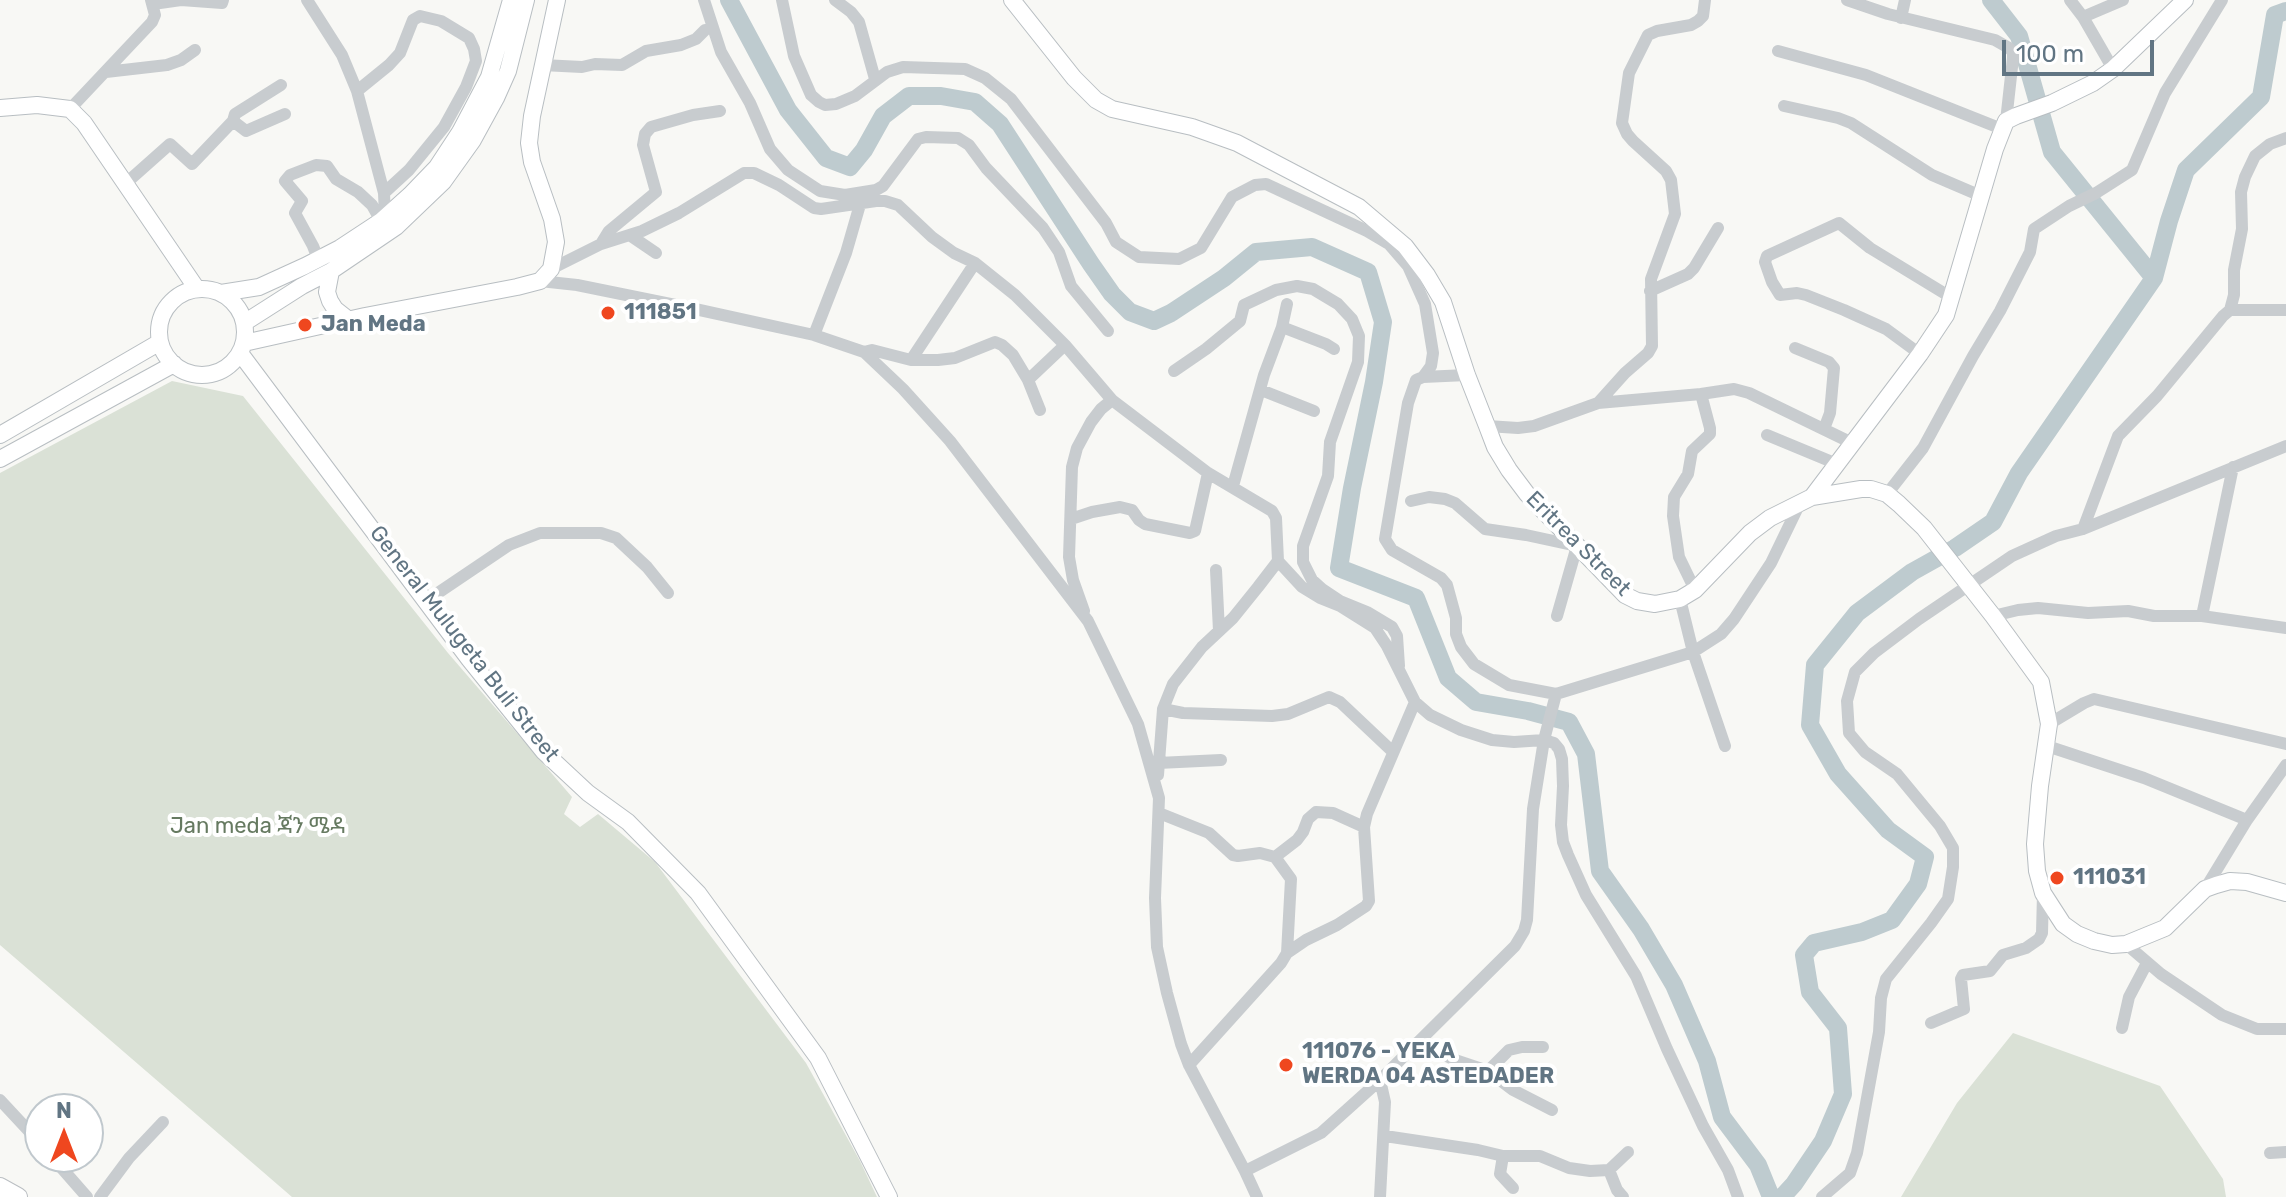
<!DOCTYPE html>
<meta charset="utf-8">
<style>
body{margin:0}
#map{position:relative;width:2286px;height:1197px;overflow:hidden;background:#f8f8f5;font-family:Rubik,sans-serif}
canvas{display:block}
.north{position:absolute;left:24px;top:1093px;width:80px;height:80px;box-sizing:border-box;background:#fff;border:2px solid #c0c8cd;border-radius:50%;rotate:0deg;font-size:22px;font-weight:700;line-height:32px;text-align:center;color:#617583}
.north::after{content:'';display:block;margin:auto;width:28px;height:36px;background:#ef471f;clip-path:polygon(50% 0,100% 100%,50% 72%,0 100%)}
.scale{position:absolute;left:2002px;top:40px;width:152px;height:36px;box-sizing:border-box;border:4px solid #617583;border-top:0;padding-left:10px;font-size:24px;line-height:28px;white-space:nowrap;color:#617583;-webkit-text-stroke:6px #fff;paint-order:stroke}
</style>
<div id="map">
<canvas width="2286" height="1197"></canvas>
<div class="north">N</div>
<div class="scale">100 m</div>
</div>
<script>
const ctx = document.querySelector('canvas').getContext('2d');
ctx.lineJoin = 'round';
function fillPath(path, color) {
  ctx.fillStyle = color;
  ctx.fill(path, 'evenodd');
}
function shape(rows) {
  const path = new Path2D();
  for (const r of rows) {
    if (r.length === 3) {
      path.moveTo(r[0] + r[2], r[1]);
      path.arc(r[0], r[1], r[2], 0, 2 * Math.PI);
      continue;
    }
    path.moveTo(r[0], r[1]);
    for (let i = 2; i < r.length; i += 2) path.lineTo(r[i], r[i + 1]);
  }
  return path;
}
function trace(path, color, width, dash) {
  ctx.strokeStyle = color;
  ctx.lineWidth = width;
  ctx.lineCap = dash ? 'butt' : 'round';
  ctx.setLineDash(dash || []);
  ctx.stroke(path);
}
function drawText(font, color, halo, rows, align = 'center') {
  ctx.font = font + ' Rubik,"Noto Sans Ethiopic",sans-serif';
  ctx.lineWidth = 8;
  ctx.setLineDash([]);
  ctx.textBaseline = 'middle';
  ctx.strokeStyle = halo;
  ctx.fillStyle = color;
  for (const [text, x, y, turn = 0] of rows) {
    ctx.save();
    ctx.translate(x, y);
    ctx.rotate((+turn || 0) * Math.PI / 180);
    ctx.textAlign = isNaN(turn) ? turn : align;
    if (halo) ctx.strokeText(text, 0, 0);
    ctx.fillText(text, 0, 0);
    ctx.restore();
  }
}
fillPath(shape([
 [172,381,243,396,448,653,572,797,564,814,580,827,598,814,655,862,806,1063,860,1161,877,1197,292,1197,0,945,0,473],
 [2013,1033,2160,1086,2223,1179,2226,1197,1901,1197,1957,1103]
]), '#dae1d6');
trace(shape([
 [729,0,788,110,826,158,850,167,864,150,883,116,909,96,941,96,975,102,1000,124,1091,264,1112,294,1130,312,1154,321,1171,313,1224,278,1256,252,1312,247,1368,272,1383,322,1374,382,1352,488,1339,568,1416,598,1448,678,1476,702,1528,711,1569,722,1586,754,1600,871,1641,929,1674,985,1707,1061,1722,1117,1758,1165,1771,1197],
 [1991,0,2019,36,2052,152,2154,278],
 [1782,1197,1794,1184,1823,1141,1843,1094,1838,1028,1810,992,1804,955,1814,943,1862,932,1892,920,1918,884,1925,857,1888,830,1838,774,1810,725,1815,665,1857,613,1912,572,1955,548,1993,522,2019,473,2154,278,2169,221,2186,170,2261,97,2275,15,2286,11]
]), '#becbcf', 18);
const secondary = shape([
 [1012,0,1074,78,1096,100,1112,109,1192,127,1237,143,1359,207,1405,246,1427,275,1443,302,1467,375,1487,426,1495,447,1509,470,1527,494,1625,595,1637,601,1655,604,1680,599,1695,590,1750,533,1770,518,1812,497,1861,489,1871,489,1887,494,1899,504,1924,528,1993,616,2041,682,2049,724,2040,786,2035,844,2037,871,2043,893,2063,924,2077,934,2094,941,2112,945,2126,944,2165,928,2205,889,2216,885,2230,881,2247,882,2286,893],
 [0,108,37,105,70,109,84,123,197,289],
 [331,271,327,292,330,301,335,309,349,320],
 [202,332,43],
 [221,293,259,287,305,266,340,248,381,221,410,195,437,167,460,132,489,77,511,0],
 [244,323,302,286,331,271,396,227,443,182,473,140,496,98,508,71,526,0],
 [244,343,365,316,517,287,540,281,551,269,556,242,552,219,532,162,529,143,532,116,557,0],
 [240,353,469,659,544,752,588,793,628,822,698,893,818,1058,889,1197],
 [0,435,160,342],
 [0,459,174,364],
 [1812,497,1920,354,1946,315,1995,149,2006,121,2016,116,2052,103,2093,83,2113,69,2185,0]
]);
const primary = shape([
 [0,1187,18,1197]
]);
trace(secondary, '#b8bec2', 18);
trace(primary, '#bbbfc3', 20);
trace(shape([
 [307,0,342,55,357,91,384,193,385,217],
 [704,0,721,52,750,103,770,149,788,170,820,191,845,195,876,190,883,186,918,139,926,137,958,138,969,145,986,168,1043,228,1059,252,1071,286,1108,331],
 [782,0,794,56,811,95,819,102,825,105,836,104,855,96,887,72,903,67,965,69,985,78,1011,99,1106,223,1116,242,1139,257,1179,259,1201,248,1232,197,1255,185,1266,184,1367,231,1389,244,1408,266,1425,304,1433,353,1431,366,1423,377],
 [835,0,851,12,859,22,875,79],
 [1847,0,1888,14,1995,40,2009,48,2013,52,2013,58,2006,121],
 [2070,0,2083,17,2113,69],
 [153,4,181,0,222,3,223,0],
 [2083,17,2123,0],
 [1901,18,1905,0],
 [1778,51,1866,75,2002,129],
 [542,65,582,67,595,64,622,65,646,51,681,45,696,39,705,30],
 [106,72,167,65,181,60,195,50],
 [357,91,389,65,400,53,413,20,420,16,441,21,469,38,474,49,476,61,466,87,444,127,409,170,384,193],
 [1784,106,1838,118,1851,123,1932,175,1981,196],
 [70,109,152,22,155,15,151,0],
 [233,121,235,114,281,85],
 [125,184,170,144,192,164,233,121,246,131,285,114],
 [631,236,656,253],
 [601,244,609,231,656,192,643,145,645,134,651,127,693,115,720,111],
 [318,259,313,246,295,213,302,201,285,181,290,175,316,165,327,166,336,179,358,192,372,205,381,221],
 [551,269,601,244,642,231,679,213,744,173,754,173,779,185,814,208,821,209,876,201,885,201,898,205,932,237,954,253,975,263,1015,295,1065,345,1112,400,1208,473,1272,511,1276,518,1278,561,1258,587,1233,618,1202,647,1173,684,1163,709,1158,775],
 [540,281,577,285,695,309,814,335,864,352,903,389,950,441,1088,621,1138,724,1159,798,1155,898,1157,947,1167,993,1181,1044,1189,1065,1245,1171,1257,1197],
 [1650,291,1688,274,1694,268,1718,228],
 [2230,310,2234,295,2234,270,2242,229,2241,192,2245,177,2255,156,2270,144,2286,138],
 [1282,327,1326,344,1334,349],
 [814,335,846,253,861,201],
 [1795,348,1829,362,1834,368,1830,413,1824,429],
 [864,352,872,350,911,360,938,360,955,358,995,342,1002,345,1013,355,1028,380,1040,410],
 [1920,354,1886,329,1844,310,1806,295,1797,293,1780,295,1772,282,1765,262,1767,256,1839,223,1870,248,1952,298],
 [911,360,975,263],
 [1174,371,1206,349,1240,321,1244,305,1276,290,1297,286,1313,289,1338,304,1352,319,1359,336,1358,362,1330,442,1328,476,1303,546,1303,562,1312,580,1322,589,1340,601,1367,612,1392,627,1397,636,1399,666],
 [1467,375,1423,377,1416,380,1408,403,1385,539,1392,550,1441,578,1447,585,1456,618,1456,634,1461,647,1474,664,1509,685,1556,694,1693,652,1721,634,1734,619,1771,563,1801,501],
 [1028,380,1065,345],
 [1261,390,1314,411],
 [1598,403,1625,373,1648,353,1652,346,1651,279,1675,214,1671,180,1666,171,1633,141,1627,134,1622,123,1629,73,1648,35,1657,31,1691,25,1698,21,1703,16,1705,0],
 [1487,426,1518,428,1534,426,1598,403,1701,394],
 [1767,435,1837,464],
 [1233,486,1264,375,1282,327,1287,304],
 [1887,494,1923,448,1973,356,2000,311,2030,252,2034,229,2069,206,2096,193,2132,170,2165,93,2222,0],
 [1411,501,1429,497,1445,499,1455,503,1485,529,1526,535,1577,546,1557,616],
 [1071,519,1092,512,1120,507,1132,510,1139,520,1145,524,1190,533,1195,531,1208,473],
 [2083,529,2118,436,2157,396,2223,316,2230,310,2286,310],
 [1278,561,1302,587,1320,598,1340,606,1375,628,1387,646,1415,702,1430,715,1461,730,1492,740,1514,742,1544,740,1554,743,1559,749,1562,759,1563,786,1561,825,1563,842,1568,855,1586,895,1636,976,1667,1049,1703,1126,1728,1170,1738,1197],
 [1216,570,1219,631],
 [1695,590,1679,557,1673,516,1674,497,1688,474,1692,451,1710,434,1710,428,1701,394,1734,389,1749,393,1852,443],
 [1680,599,1693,652,1725,746],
 [426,601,509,545,540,533,601,533,616,538,647,567,668,593],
 [1084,611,1073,580,1069,557,1072,467,1077,448,1091,422,1101,409,1112,400],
 [1993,616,2018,610,2038,608,2088,613,2128,611,2154,616,2202,616,2286,628],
 [2202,616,2233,467],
 [1163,709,1183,713,1272,716,1288,714,1329,697,1340,702,1393,752],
 [2049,724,2084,703,2094,699,2286,744],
 [2047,746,2144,778,2247,820],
 [1158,763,1221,760],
 [1159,813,1209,833,1233,855,1238,856,1260,853,1275,857,1291,879,1287,953],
 [1275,857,1297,840,1303,832,1308,819,1316,812,1333,813,1364,827],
 [2205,889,2247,820,2286,765],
 [2126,944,2161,974,2222,1015,2257,1029,2286,1029],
 [1931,1023,1964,1009,1961,979,1963,975,1990,971,2003,955,2026,948,2039,939,2042,933,2043,894],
 [2122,1028,2129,997,2147,963],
 [1418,1042,1455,1060,1488,1071,1513,1090,1552,1110],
 [1189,1065,1281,963,1287,953,1306,940,1337,925,1366,906,1369,901,1364,827,1367,814,1415,702],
 [1488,1071,1509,1050,1522,1047,1543,1047],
 [0,1100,40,1143],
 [1385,1136,1478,1150,1503,1156,1500,1174,1513,1188],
 [2270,1153,2286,1152],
 [1503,1156,1540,1156,1569,1168,1590,1171,1609,1170,1617,1190,1623,1197],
 [52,1157,87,1197],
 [1609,1170,1628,1152],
 [1245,1171,1321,1133,1380,1080,1515,946,1524,931,1527,920,1533,809,1544,740,1556,694],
 [100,1197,129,1158,163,1122],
 [1380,1197,1385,1102,1380,1080],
 [1822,1197,1850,1173,1857,1153,1879,1032,1881,998,1886,979,1931,923,1948,899,1953,867,1953,848,1940,826,1897,774,1865,752,1849,733,1847,701,1855,672,1874,653,1919,619,2012,556,2056,536,2083,529,2286,446]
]), '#c8cccf', 12);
trace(secondary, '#fff', 16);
trace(primary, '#fff', 18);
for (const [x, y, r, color] of [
 [608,313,8,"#ef471f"],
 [305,325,8,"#ef471f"],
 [2057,878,8,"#ef471f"],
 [1286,1065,8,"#ef471f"]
]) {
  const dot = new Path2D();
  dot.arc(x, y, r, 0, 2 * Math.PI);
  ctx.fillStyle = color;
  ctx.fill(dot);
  trace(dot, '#fff', 3);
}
drawText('bold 22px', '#617583', '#fff', [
 ["111851",624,313],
 ["Jan Meda",321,325],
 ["111031",2073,878],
 ["111076 - YEKA",1302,1052],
 ["WERDA 04 ASTEDADER",1302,1077]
], 'left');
drawText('22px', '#617583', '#fff', [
 ["Eritrea Street",1578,544,45],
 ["General Mulugeta Buli Street",464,644,52]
]);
drawText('22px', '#667a61', '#fff', [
 ["Jan meda ጃን ሜዳ",258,827]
]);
</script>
